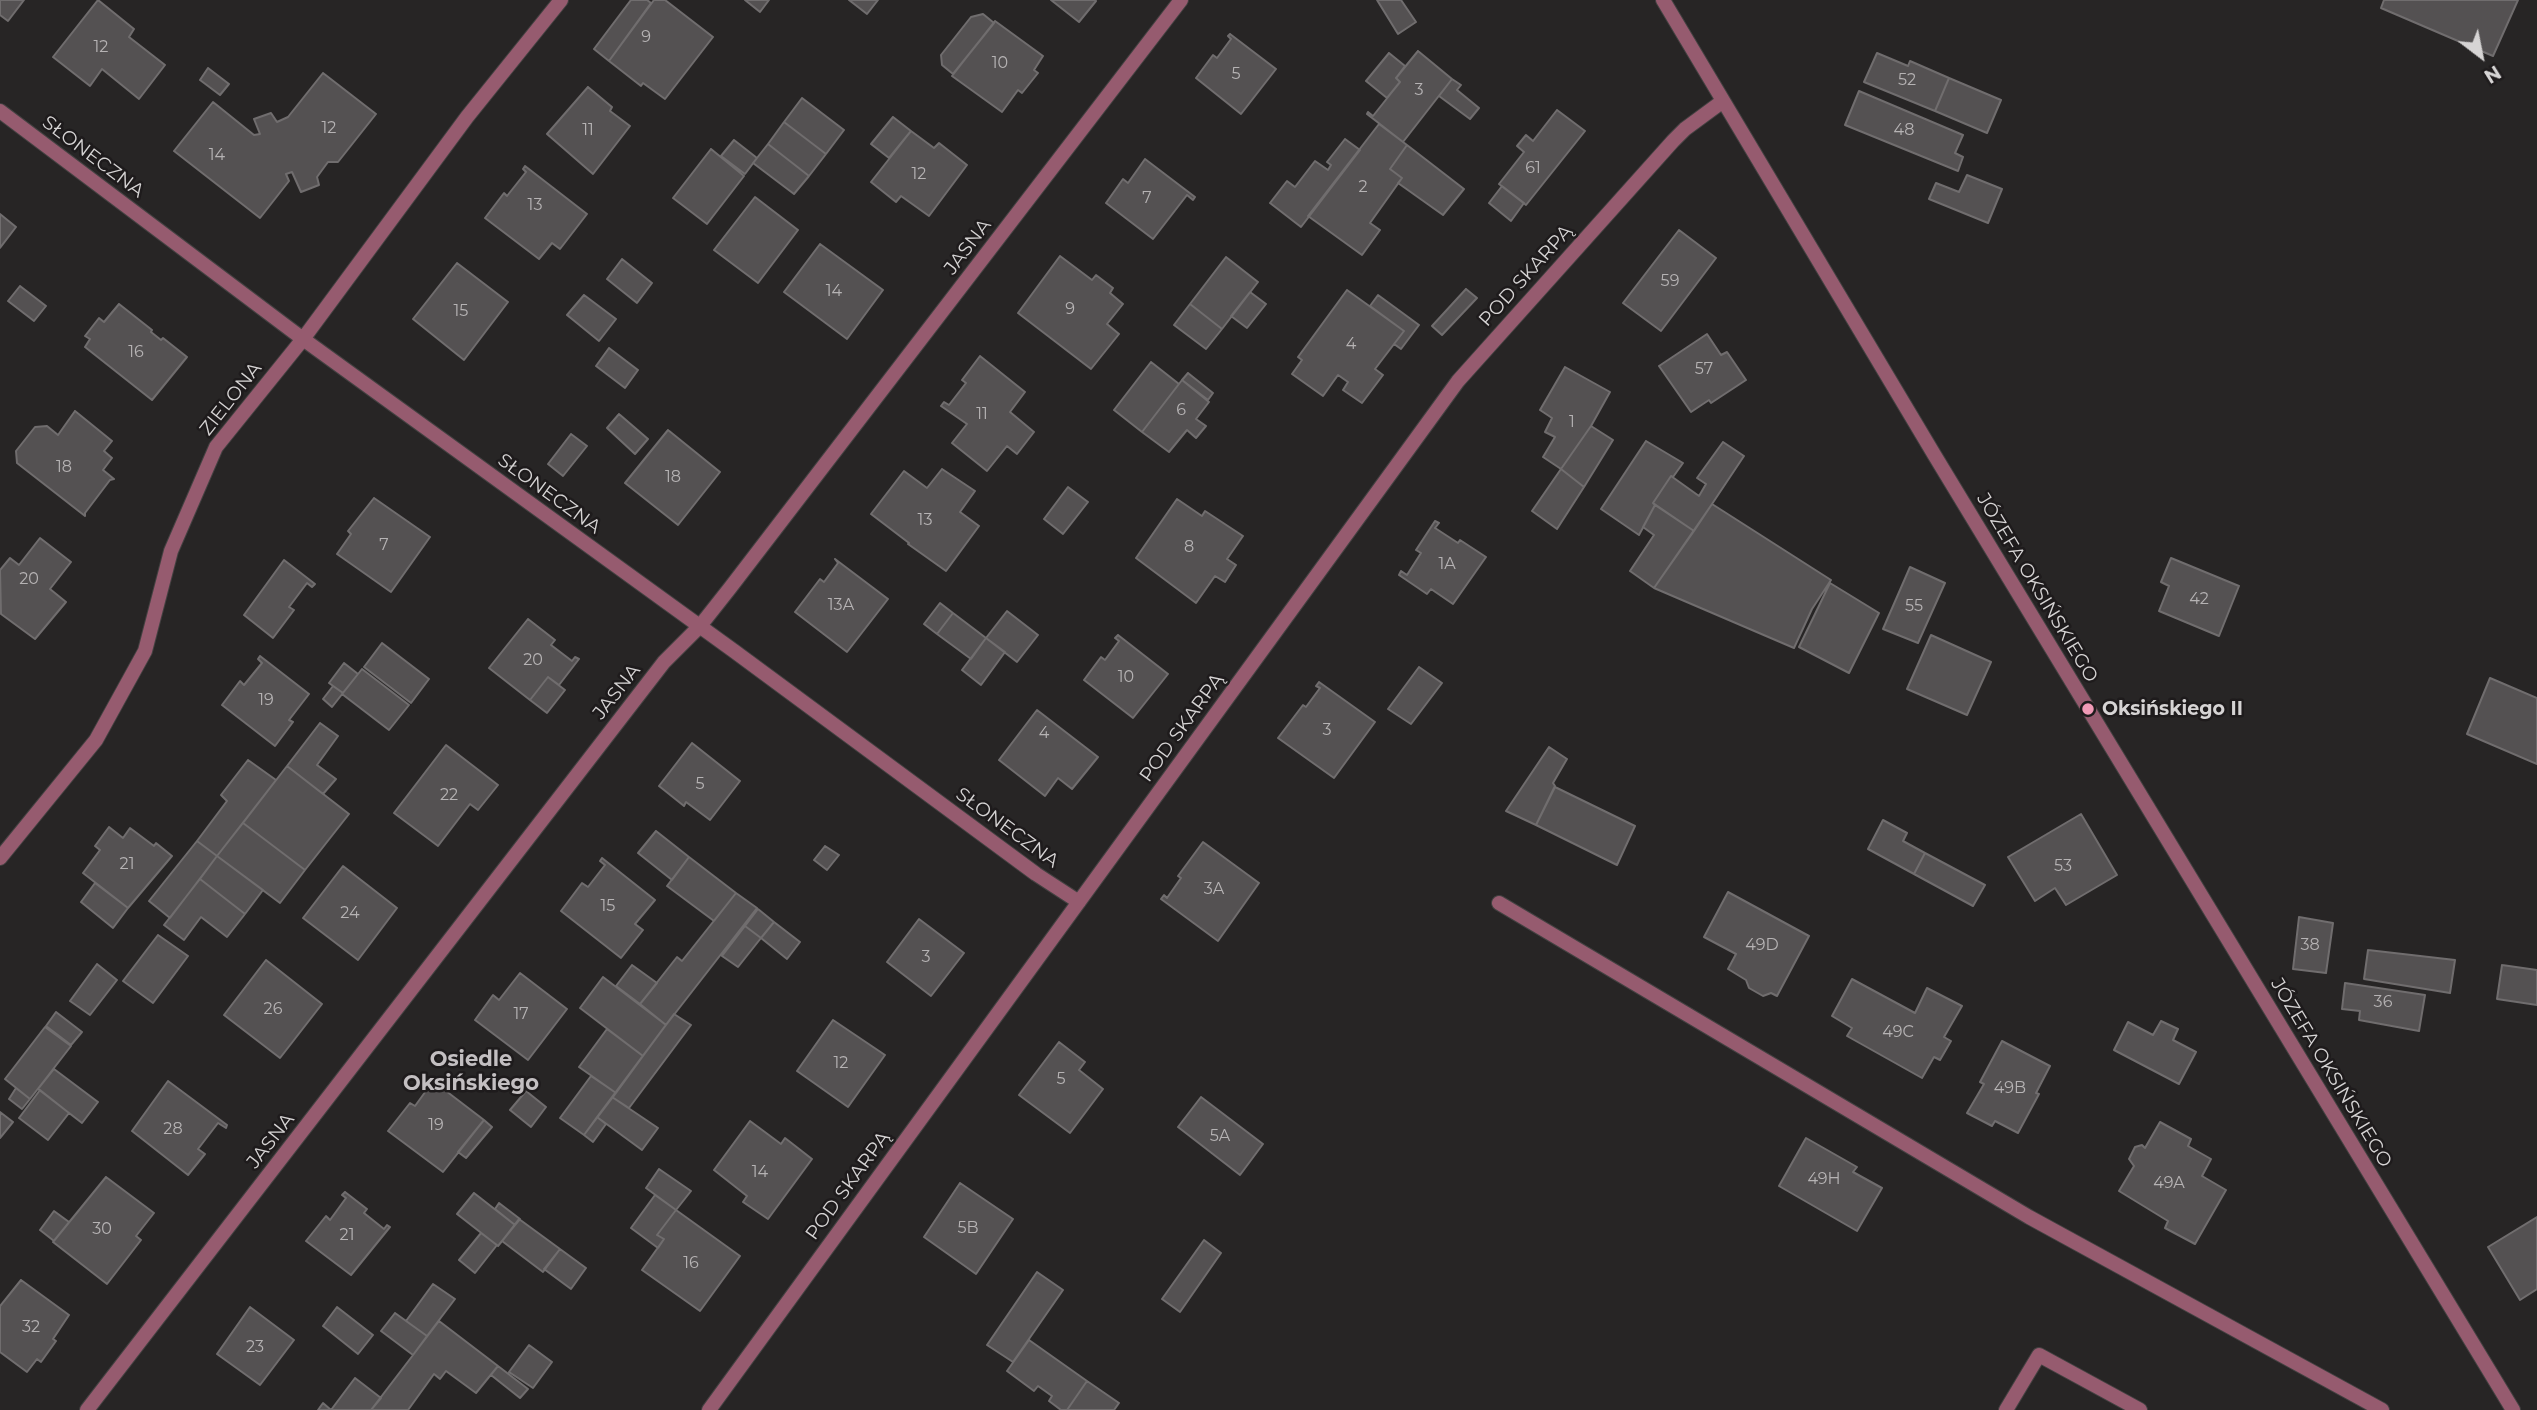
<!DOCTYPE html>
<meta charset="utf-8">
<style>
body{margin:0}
#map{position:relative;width:2537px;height:1410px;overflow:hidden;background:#272525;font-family:Montserrat,sans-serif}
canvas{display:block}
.north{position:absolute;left:2446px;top:21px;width:70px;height:70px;-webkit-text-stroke:5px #1e1b1c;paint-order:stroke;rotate:148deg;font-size:19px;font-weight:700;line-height:28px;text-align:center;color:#d6d4d4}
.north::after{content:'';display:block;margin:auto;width:24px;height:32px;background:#d6d4d4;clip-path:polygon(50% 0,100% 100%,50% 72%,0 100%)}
</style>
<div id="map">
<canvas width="2537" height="1410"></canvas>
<div class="north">N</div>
</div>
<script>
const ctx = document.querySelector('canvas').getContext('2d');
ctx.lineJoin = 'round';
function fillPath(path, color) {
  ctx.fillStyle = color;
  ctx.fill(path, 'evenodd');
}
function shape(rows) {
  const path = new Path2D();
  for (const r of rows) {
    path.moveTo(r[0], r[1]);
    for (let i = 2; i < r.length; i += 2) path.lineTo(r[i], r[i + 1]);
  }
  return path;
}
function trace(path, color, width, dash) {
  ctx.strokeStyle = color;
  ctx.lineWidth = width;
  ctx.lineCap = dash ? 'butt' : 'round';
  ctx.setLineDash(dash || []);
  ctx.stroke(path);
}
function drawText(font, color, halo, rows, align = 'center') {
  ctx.font = font + ' Montserrat,sans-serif';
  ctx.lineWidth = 5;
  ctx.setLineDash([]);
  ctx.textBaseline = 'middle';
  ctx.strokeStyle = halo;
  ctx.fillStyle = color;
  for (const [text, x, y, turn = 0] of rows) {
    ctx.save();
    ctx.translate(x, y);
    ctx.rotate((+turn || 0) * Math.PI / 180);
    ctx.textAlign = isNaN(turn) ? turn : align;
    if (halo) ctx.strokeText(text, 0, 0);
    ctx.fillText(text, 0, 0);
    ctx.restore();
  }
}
const building = shape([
 [0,0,24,0,8,21,0,15,0,0],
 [98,0,134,29,129,37,165,65,139,99,102,69,90,86,53,57,98,0],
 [631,0,647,0,651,3,609,61,594,49,631,0],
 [654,0,665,0,713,37,665,99,643,83,641,86,609,61,654,0],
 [745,0,769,0,760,12,745,0],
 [849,0,878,0,867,14,849,0],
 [1051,0,1095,0,1096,1,1079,22,1051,0],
 [1377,0,1401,0,1416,22,1398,34,1377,0],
 [2384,0,2518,0,2493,56,2381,8,2384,0],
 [983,14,994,23,953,74,942,65,941,55,971,17,983,14],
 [995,21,1043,56,1034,70,1038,73,1022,93,1018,90,1002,112,952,76,995,21],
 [1230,34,1276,69,1241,114,1196,78,1213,55,1217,58,1231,39,1228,36,1230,34],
 [1418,51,1452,79,1403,142,1367,114,1368,112,1373,116,1400,82,1396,78,1418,51],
 [1389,53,1405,66,1396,78,1400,82,1387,98,1366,81,1389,53],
 [1877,53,1908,66,1910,61,1949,78,1935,111,1864,82,1877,53],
 [208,68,229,84,220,95,200,80,208,68],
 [323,73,376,114,338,162,328,162,317,177,319,185,301,192,292,172,286,174,289,181,260,218,174,151,213,102,254,135,260,134,254,119,271,113,277,122,288,117,323,73],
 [1949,78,2001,100,1987,133,1935,111,1949,78],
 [1452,79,1461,85,1457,90,1479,108,1470,119,1439,96,1452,79],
 [588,87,612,107,610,111,630,126,593,174,547,134,588,87],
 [1859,91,1963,135,1955,153,1963,157,1958,171,1845,125,1859,91],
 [802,98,844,130,826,154,784,122,802,98],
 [1557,110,1585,131,1526,205,1499,184,1524,152,1517,146,1526,135,1533,141,1557,110],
 [893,117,911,131,889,158,871,144,893,117],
 [784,122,826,154,809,176,768,144,784,122],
 [1379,124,1407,145,1390,169,1402,178,1370,223,1380,230,1362,255,1308,216,1379,124],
 [911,131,934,148,939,143,967,165,929,216,901,196,896,202,871,182,911,131],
 [1345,139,1360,150,1301,227,1270,203,1287,181,1295,187,1315,161,1328,170,1331,165,1327,162,1345,139],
 [734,140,757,158,745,174,721,156,734,140],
 [768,144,809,176,794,194,753,163,768,144],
 [1407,145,1464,189,1443,215,1398,183,1402,178,1390,169,1407,145],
 [711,149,744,176,707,224,673,198,711,149],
 [1145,159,1195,197,1193,200,1187,195,1153,239,1106,203,1123,179,1128,183,1145,159],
 [525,166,587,214,560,249,552,243,539,259,485,218,504,193,507,196,526,172,523,169,525,166],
 [1967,175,2002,189,1988,223,1929,199,1936,183,1959,192,1967,175],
 [1502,186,1524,203,1511,221,1489,203,1502,186],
 [755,197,798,230,758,283,714,250,755,197],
 [0,214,16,227,0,248,0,214],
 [1679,230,1716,258,1661,331,1623,303,1679,230],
 [820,244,883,290,847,339,784,292,820,244],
 [1060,256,1092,280,1096,275,1113,288,1110,293,1123,304,1107,324,1119,334,1091,369,1018,313,1060,256],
 [1226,257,1258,282,1222,329,1190,304,1226,257],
 [622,259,652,283,637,303,607,279,622,259],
 [457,263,508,302,464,360,413,319,457,263],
 [20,286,46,306,34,321,8,301,20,286],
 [1466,289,1477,298,1442,335,1432,326,1466,289],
 [1347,290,1404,331,1375,369,1383,375,1362,403,1343,390,1348,382,1338,375,1323,396,1292,374,1302,360,1298,357,1347,290],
 [1250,292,1266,304,1247,328,1231,316,1250,292],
 [584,295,616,319,599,341,567,315,584,295],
 [1378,295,1419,325,1401,349,1394,344,1404,331,1370,306,1378,295],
 [119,304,152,330,151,332,161,340,163,338,187,357,152,400,85,347,90,339,85,336,99,318,104,322,119,304],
 [1190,304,1222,329,1206,349,1174,325,1190,304],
 [1707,334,1721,355,1727,352,1746,380,1711,403,1709,400,1691,412,1659,366,1707,334],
 [609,348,638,370,625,388,596,366,609,348],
 [980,356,1025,392,1010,412,1034,432,1017,454,1007,446,987,471,952,443,967,424,941,406,944,402,949,405,966,383,962,380,980,356],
 [1151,362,1179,384,1142,432,1114,410,1151,362],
 [1565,367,1610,392,1591,426,1561,469,1543,457,1555,437,1545,432,1552,418,1540,410,1565,367],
 [1188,373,1213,393,1208,400,1182,380,1188,373],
 [1182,380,1209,402,1196,419,1206,426,1196,438,1187,430,1169,452,1142,432,1182,380],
 [75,411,112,441,104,451,112,458,103,470,114,479,110,480,85,513,85,516,17,463,16,451,35,427,47,426,58,435,75,411],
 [619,414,648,439,635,454,607,428,619,414],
 [1591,426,1613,440,1584,487,1561,469,1591,426],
 [668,430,720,472,678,525,625,483,668,430],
 [571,434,587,446,563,476,548,464,571,434],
 [1646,441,1683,463,1673,477,1671,476,1653,503,1655,505,1639,535,1601,509,1646,441],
 [1723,442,1744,456,1694,531,1653,503,1671,476,1699,496,1706,484,1697,478,1723,442],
 [942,469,975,491,960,512,979,526,946,571,908,544,909,543,871,514,904,471,927,488,942,469],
 [1561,469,1584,487,1557,529,1532,511,1561,469],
 [1068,487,1088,502,1063,534,1044,519,1068,487],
 [374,498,430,537,391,592,337,554,351,534,348,531,374,498],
 [1177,499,1202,516,1205,511,1243,536,1227,559,1236,565,1225,582,1215,576,1196,603,1136,558,1177,499],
 [1712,504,1831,580,1812,609,1794,648,1654,588,1712,504],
 [1655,505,1694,531,1654,588,1630,571,1654,535,1643,527,1655,505],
 [1435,521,1439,523,1435,528,1458,543,1460,540,1486,557,1453,604,1431,589,1427,594,1399,575,1401,571,1407,575,1421,553,1416,550,1435,521],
 [40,538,71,562,50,589,66,602,35,639,1,614,0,570,10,558,19,565,40,538],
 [2171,558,2239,586,2219,636,2159,611,2169,586,2161,582,2171,558],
 [835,559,888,599,847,652,795,612,820,579,824,582,838,563,835,559],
 [284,560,315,584,312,587,307,583,289,607,294,610,273,638,244,615,284,560],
 [1910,567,1945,583,1918,643,1883,629,1910,567],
 [1830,583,1879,613,1849,673,1799,647,1830,583],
 [940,603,953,613,937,634,924,624,940,603],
 [1007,611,1038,635,1017,662,986,638,1007,611],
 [953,613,986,638,971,659,937,634,953,613],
 [528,619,555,640,551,645,572,661,575,657,579,659,559,685,548,677,530,700,489,668,528,619],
 [1118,635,1168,674,1133,718,1084,680,1101,657,1105,660,1119,641,1115,638,1118,635],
 [1931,635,1991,662,1967,715,1907,689,1931,635],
 [986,638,1005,652,981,685,962,670,986,638],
 [382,643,429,679,411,703,364,667,382,643],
 [260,656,309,694,289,720,293,722,275,746,222,705,240,681,244,685,262,663,258,659,260,656],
 [344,663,358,674,343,693,329,683,344,663],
 [1419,667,1442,683,1411,724,1388,709,1419,667],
 [362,669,409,705,389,730,342,694,362,669],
 [548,677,565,690,547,713,530,700,548,677],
 [2490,678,2537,698,2537,764,2467,734,2490,678],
 [1319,682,1375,722,1334,778,1278,738,1303,705,1306,707,1320,688,1316,686,1319,682],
 [333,686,343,693,332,707,323,699,333,686],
 [1037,710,1098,757,1072,789,1058,778,1045,796,999,760,1037,710],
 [320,723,338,736,317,765,336,779,323,794,287,766,320,723],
 [692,743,740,781,710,820,686,802,684,806,659,786,692,743],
 [446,745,498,785,478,810,470,804,438,846,394,813,446,745],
 [1549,747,1567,759,1553,783,1555,786,1536,825,1506,811,1549,747],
 [248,760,276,780,217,856,197,841,227,801,221,795,248,760],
 [287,766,349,814,305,870,243,823,287,766],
 [1555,787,1635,826,1617,865,1536,825,1555,787],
 [2081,814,2117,875,2066,905,2055,888,2035,901,2008,857,2081,814],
 [1883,820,1907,833,1903,841,1925,853,1914,874,1868,849,1883,820],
 [243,823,305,870,280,903,217,856,243,823],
 [109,827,123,838,130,828,154,846,156,843,172,856,128,908,83,873,100,850,95,846,109,827],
 [656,831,689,857,672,880,638,853,656,831],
 [197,841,217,856,170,918,149,901,197,841],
 [1203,842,1259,883,1218,941,1161,899,1164,895,1167,898,1181,878,1178,876,1203,842],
 [825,846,839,855,827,870,814,860,825,846],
 [1925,853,1985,885,1973,906,1914,874,1925,853],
 [217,856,263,890,245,914,200,879,217,856],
 [689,857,736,893,714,921,667,886,689,857],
 [602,858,655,900,635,924,643,930,621,958,561,911,582,883,588,887,605,865,600,861,602,858],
 [343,866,397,908,358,960,303,918,343,866],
 [200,879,245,914,227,937,201,917,184,940,164,925,200,879],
 [95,883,128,908,113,928,81,902,95,883],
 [1728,892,1809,936,1777,996,1771,993,1763,996,1749,988,1746,980,1728,969,1736,954,1704,937,1728,892],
 [736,893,757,908,666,1025,640,1004,677,957,682,961,736,893],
 [758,909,774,922,761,938,745,926,758,909],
 [2299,917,2333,923,2326,973,2293,969,2299,917],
 [919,919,964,953,931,996,887,962,919,919],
 [774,922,800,942,787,959,761,938,774,922],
 [745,926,761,938,738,967,722,956,745,926],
 [158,935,188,956,153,1003,123,981,158,935],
 [2368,950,2455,960,2450,993,2364,979,2368,950],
 [266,960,322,1004,280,1058,224,1015,266,960],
 [97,964,117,980,90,1015,70,1001,97,964],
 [632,965,657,983,640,1004,616,986,632,965],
 [2502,965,2537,970,2537,1005,2497,999,2502,965],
 [520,973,567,1009,528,1060,475,1020,493,995,499,1000,520,973],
 [603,977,666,1025,643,1056,580,1008,603,977],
 [1852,979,1915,1013,1927,988,1962,1006,1944,1037,1951,1041,1940,1060,1934,1057,1922,1078,1847,1036,1852,1028,1832,1016,1852,979],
 [2345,983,2425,995,2419,1031,2359,1020,2360,1011,2342,1009,2345,983],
 [56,1012,82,1032,71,1045,46,1026,56,1012],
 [674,1014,691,1025,629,1108,612,1097,674,1014],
 [833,1020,885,1055,848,1107,797,1071,833,1020],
 [2161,1021,2178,1029,2173,1040,2196,1052,2179,1084,2114,1050,2128,1022,2153,1035,2161,1021],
 [45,1027,71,1046,30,1099,5,1079,45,1027],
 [607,1029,643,1056,616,1093,579,1067,607,1029],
 [2002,1041,2050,1066,2036,1093,2039,1094,2018,1133,1995,1121,1992,1126,1967,1113,1984,1084,1980,1082,2002,1041],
 [1059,1042,1085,1062,1079,1070,1103,1089,1070,1133,1019,1095,1059,1042],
 [54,1069,98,1102,82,1123,38,1089,54,1069],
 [591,1076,616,1093,584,1135,560,1118,591,1076],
 [429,1078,484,1120,443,1172,388,1131,410,1103,415,1106,431,1084,426,1080,429,1078],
 [168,1081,227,1125,226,1128,218,1123,198,1149,205,1154,188,1175,132,1131,168,1081],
 [16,1088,30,1099,22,1109,9,1099,16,1088],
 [40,1090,69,1113,48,1140,19,1118,40,1090],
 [526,1091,546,1107,531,1127,510,1110,526,1091],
 [612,1097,658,1128,642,1150,597,1117,612,1097],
 [1201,1097,1263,1144,1240,1175,1178,1127,1201,1097],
 [0,1112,13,1122,0,1138,0,1112],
 [597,1117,606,1124,593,1142,584,1135,597,1117],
 [484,1120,492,1127,466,1158,458,1152,484,1120],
 [750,1121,781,1144,785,1138,812,1159,768,1219,743,1202,747,1196,714,1170,750,1121],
 [2160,1122,2191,1139,2188,1146,2211,1159,2202,1176,2226,1190,2195,1244,2165,1228,2168,1221,2119,1191,2134,1166,2129,1159,2135,1147,2142,1145,2145,1148,2160,1122],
 [1806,1138,1857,1167,1853,1172,1882,1188,1857,1231,1779,1186,1806,1138],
 [659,1169,691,1191,676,1210,646,1188,659,1169],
 [106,1177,154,1213,136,1236,141,1240,107,1284,53,1242,106,1177],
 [960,1183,1013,1219,976,1274,924,1237,960,1183],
 [345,1192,367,1209,364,1213,384,1229,387,1225,390,1227,351,1275,306,1241,326,1216,330,1220,346,1198,342,1195,345,1192],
 [474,1193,515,1225,498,1246,457,1214,474,1193],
 [655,1195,676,1210,657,1235,664,1239,658,1248,631,1228,655,1195],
 [499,1203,520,1219,515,1225,495,1209,499,1203],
 [676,1210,740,1256,700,1311,642,1270,664,1239,657,1235,676,1210],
 [54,1211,69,1222,54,1241,40,1230,54,1211],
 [2537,1217,2537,1289,2520,1300,2488,1247,2537,1217],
 [519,1219,560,1249,543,1272,502,1241,519,1219],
 [481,1233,497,1245,475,1273,459,1260,481,1233],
 [1204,1240,1221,1253,1180,1312,1162,1299,1204,1240],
 [560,1249,586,1268,571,1289,544,1269,560,1249],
 [1037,1272,1063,1290,1013,1362,987,1345,1037,1272],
 [21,1280,69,1315,53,1339,56,1341,41,1362,37,1359,27,1372,0,1352,0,1306,21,1280],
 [433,1284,455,1299,427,1336,406,1321,433,1284],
 [250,1307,294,1340,260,1385,217,1354,250,1307],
 [337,1307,373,1335,358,1354,323,1326,337,1307],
 [395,1313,427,1336,413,1355,381,1331,395,1313],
 [439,1321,498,1366,476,1393,446,1371,440,1379,434,1374,408,1410,371,1410,439,1321],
 [1029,1340,1087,1381,1067,1410,1061,1410,1049,1401,1052,1396,1038,1386,1034,1391,1007,1371,1029,1340],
 [529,1345,552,1362,533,1388,509,1372,529,1345],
 [498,1366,528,1389,520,1398,491,1375,498,1366],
 [355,1378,381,1398,371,1410,318,1410,323,1403,331,1410,355,1378],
 [1087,1381,1119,1403,1114,1410,1067,1410,1087,1381]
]);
fillPath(building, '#545152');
trace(building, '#706d6e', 2);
const lane = shape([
 [2006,1410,2039,1355,2140,1410]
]);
const street = shape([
 [1663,0,1935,456,2513,1410],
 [0,111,303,339,734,651,1036,874,1079,902],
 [0,858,96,740,145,651,171,551,216,447,303,339,467,117,561,0],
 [1499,903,2029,1217,2382,1410],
 [87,1410,664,662,700,626,730,588,1181,0],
 [709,1410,1458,381,1673,141,1685,129,1723,101]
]);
trace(lane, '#434141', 16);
trace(street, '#434141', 16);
trace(lane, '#965b6f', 14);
trace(street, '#965b6f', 14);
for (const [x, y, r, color] of [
 [2088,709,7,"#f09ab6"]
]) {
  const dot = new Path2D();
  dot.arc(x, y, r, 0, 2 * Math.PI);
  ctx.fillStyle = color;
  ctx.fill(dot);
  trace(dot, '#1e1b1c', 2.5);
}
drawText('16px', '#b6b3b4', null, [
 ["9",646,37],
 ["12",101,47],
 ["10",1000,63],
 ["5",1236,74],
 ["52",1907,80],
 ["3",1419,90],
 ["12",329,128],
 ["11",588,130],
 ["48",1904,130],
 ["14",217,155],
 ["61",1533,168],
 ["12",919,174],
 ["2",1363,187],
 ["7",1147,198],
 ["13",535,205],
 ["59",1670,281],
 ["14",834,291],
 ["9",1070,309],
 ["15",461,311],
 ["4",1351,344],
 ["16",136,352],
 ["57",1704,369],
 ["6",1181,410],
 ["11",982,414],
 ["1",1572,422],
 ["18",64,467],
 ["18",673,477],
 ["13",925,520],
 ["7",384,545],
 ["8",1189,547],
 ["1A",1447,564],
 ["20",29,579],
 ["42",2199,599],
 ["13A",841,605],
 ["55",1914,606],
 ["20",533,660],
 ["10",1126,677],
 ["19",266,700],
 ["3",1327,730],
 ["4",1044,733],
 ["5",700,784],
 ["22",449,795],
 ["21",127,864],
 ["53",2063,866],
 ["3A",1214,889],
 ["15",608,906],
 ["24",350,913],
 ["49D",1762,945],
 ["38",2310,945],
 ["3",926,957],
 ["36",2383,1002],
 ["26",273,1009],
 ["17",521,1014],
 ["49C",1898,1032],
 ["12",841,1063],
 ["5",1061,1079],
 ["49B",2010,1088],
 ["19",436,1125],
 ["28",173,1129],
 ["5A",1220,1136],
 ["14",760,1172],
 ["49H",1824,1179],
 ["49A",2169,1183],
 ["5B",968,1228],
 ["30",102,1229],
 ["21",347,1235],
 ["16",691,1263],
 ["32",31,1327],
 ["23",255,1347]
]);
drawText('19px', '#d6d4d4', '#1e1b1c', [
 ["SŁONECZNA",93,157,37],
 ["JASNA",968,247,-53],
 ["POD SKARPĄ",1526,276,-48],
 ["ZIELONA",231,399,-52],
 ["SŁONECZNA",549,494,36],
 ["JÓZEFA OKSIŃSKIEGO",2037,588,59],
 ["JASNA",617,692,-52],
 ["POD SKARPĄ",1182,728,-54],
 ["SŁONECZNA",1007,828,36],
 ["JÓZEFA OKSIŃSKIEGO",2331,1073,59],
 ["JASNA",271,1141,-52],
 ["POD SKARPĄ",848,1186,-54]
]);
drawText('bold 19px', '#d6d4d4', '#1e1b1c', [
 ["Oksińskiego II",2102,709]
], 'left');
drawText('bold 21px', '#c3bfc1', '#1e1b1c', [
 ["Osiedle",471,1060],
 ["Oksińskiego",471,1084]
]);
</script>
